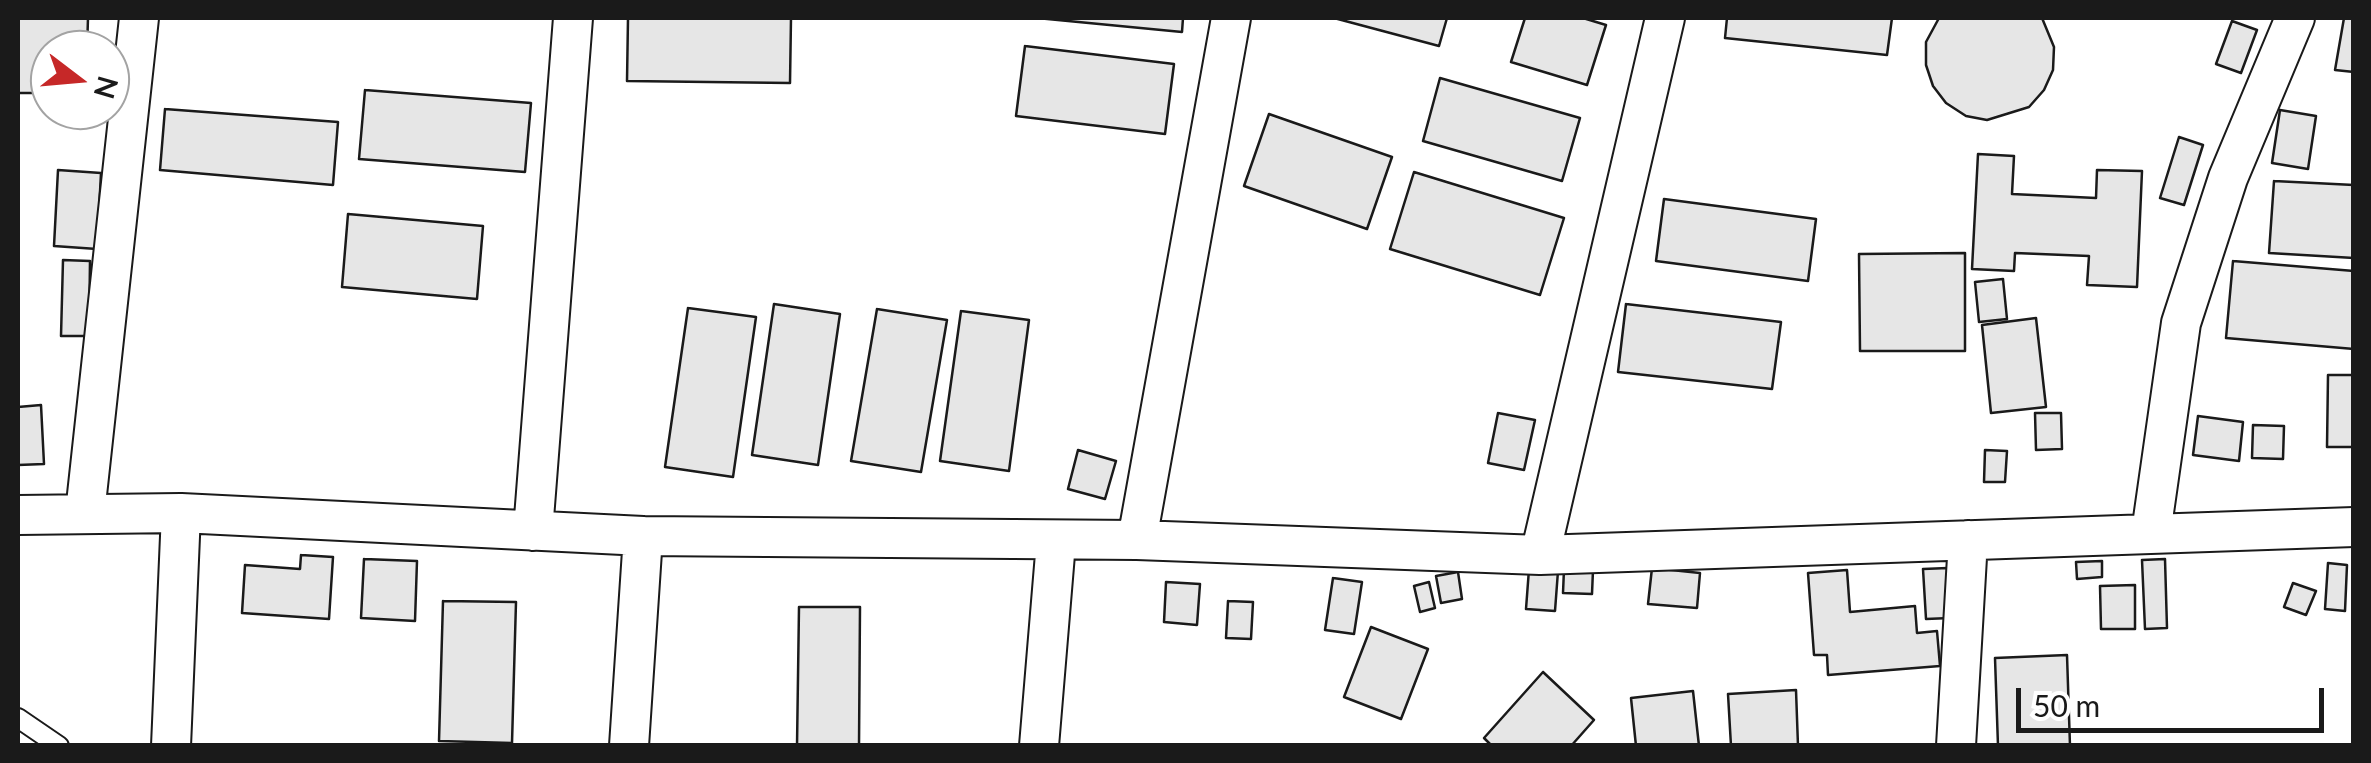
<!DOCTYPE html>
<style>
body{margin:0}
#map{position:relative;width:2371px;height:763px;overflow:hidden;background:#fff;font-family:Lato,sans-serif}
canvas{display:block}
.frame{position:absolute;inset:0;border:20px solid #1a1a1a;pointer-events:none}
.north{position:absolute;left:30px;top:30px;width:100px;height:100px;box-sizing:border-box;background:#fff;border:2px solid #a3a3a3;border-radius:50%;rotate:106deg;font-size:28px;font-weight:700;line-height:40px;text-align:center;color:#1a1a1a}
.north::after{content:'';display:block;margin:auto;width:35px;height:45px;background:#c62828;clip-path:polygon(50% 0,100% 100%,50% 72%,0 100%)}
.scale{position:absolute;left:2016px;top:688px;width:308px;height:45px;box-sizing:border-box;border:5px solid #1a1a1a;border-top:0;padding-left:12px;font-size:30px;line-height:35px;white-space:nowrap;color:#1a1a1a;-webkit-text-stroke:8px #fff;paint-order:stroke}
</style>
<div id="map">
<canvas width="2371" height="763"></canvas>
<div class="frame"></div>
<div class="north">N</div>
<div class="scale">50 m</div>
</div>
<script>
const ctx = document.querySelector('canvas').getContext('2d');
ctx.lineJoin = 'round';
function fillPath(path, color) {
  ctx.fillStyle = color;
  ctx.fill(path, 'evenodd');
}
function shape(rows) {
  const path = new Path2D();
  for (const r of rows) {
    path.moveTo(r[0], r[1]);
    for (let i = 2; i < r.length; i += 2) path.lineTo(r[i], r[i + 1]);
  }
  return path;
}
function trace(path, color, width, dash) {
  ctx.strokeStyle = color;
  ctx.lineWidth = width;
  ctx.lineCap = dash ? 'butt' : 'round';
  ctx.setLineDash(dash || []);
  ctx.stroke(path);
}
const building = shape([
 [18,18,88,18,87,50,50,50,50,93,18,93,18,18],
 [628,18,791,18,790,83,627,81,628,18],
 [1037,18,1183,18,1182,32,1037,18],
 [1334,18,1447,18,1439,46,1334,18],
 [1525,18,1583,18,1606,25,1587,85,1511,62,1525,18],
 [1727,18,1892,18,1887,55,1725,38,1727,18],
 [1939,18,2042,18,2054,47,2053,70,2044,90,2029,107,1987,120,1966,116,1946,103,1933,86,1926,65,1926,42,1939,18],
 [2344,18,2354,18,2354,72,2335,70,2344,18],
 [2232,21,2257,30,2241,73,2216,64,2232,21],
 [1025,46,1174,64,1165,134,1016,116,1025,46],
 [1440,78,1580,118,1562,181,1423,141,1440,78],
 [365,90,531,103,525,172,359,159,365,90],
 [165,109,338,122,333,185,160,170,165,109],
 [2280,110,2316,116,2308,169,2272,163,2280,110],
 [1269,114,1392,157,1367,229,1244,186,1269,114],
 [2179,137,2203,145,2184,205,2160,198,2179,137],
 [1978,154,2014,156,2012,194,2096,198,2097,170,2142,171,2137,287,2087,285,2089,256,2015,253,2014,271,1972,269,1978,154],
 [58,170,101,173,97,249,54,246,58,170],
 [1414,172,1564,218,1540,295,1390,249,1414,172],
 [2274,181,2354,185,2354,258,2269,253,2274,181],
 [1664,199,1816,219,1808,281,1656,261,1664,199],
 [348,214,483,226,477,299,342,287,348,214],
 [1965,253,1965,351,1860,351,1859,254,1965,253],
 [63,260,90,261,89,336,61,336,63,260],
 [2233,261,2354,271,2354,349,2226,338,2233,261],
 [2003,279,2007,319,1979,322,1975,282,2003,279],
 [774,304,840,314,818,465,752,455,774,304],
 [1626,304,1781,322,1772,389,1618,372,1626,304],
 [688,308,756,317,733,477,665,467,688,308],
 [877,309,947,320,921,472,851,461,877,309],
 [961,311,1029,320,1009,471,940,461,961,311],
 [2036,318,2046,407,1991,413,1982,325,2036,318],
 [2328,375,2354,375,2354,447,2327,447,2328,375],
 [41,405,44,464,18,465,18,407,41,405],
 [1498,413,1535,420,1524,470,1488,463,1498,413],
 [2035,413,2061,413,2062,449,2036,450,2035,413],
 [2198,416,2243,422,2239,461,2193,455,2198,416],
 [2253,425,2284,426,2283,459,2252,458,2253,425],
 [1078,450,1116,461,1105,499,1068,489,1078,450],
 [1985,450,2007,451,2005,482,1984,482,1985,450],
 [301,555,333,557,329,619,242,613,245,565,300,569,301,555],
 [364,559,417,561,415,621,361,618,364,559],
 [2165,559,2167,628,2145,629,2142,560,2165,559],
 [2102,561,2102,577,2077,579,2076,562,2102,561],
 [2328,563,2347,565,2345,611,2325,609,2328,563],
 [1652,568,1700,573,1697,608,1648,604,1652,568],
 [1948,568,1950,618,1926,619,1923,569,1948,568],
 [1529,569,1558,571,1555,611,1526,609,1529,569],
 [1564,569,1593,570,1592,594,1563,593,1564,569],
 [1847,570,1850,612,1915,606,1917,633,1937,631,1940,666,1828,675,1827,655,1814,655,1808,573,1847,570],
 [1458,572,1462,599,1441,603,1436,576,1458,572],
 [1333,578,1362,582,1354,634,1325,630,1333,578],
 [1166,582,1200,584,1197,625,1164,622,1166,582],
 [1429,582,1435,608,1420,612,1414,586,1429,582],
 [2293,583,2316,591,2306,615,2284,607,2293,583],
 [2135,585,2135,629,2101,629,2100,586,2135,585],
 [443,601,516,602,512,743,439,741,443,601],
 [1228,601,1253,602,1251,639,1226,638,1228,601],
 [799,607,860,607,859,746,797,746,799,607],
 [1371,627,1428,649,1401,719,1344,697,1371,627],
 [2067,655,2070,746,1998,746,1995,658,2067,655],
 [1543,672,1594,720,1571,746,1492,746,1484,738,1543,672],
 [1796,690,1798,746,1731,746,1728,694,1796,690],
 [1693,691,1699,746,1636,746,1631,698,1693,691]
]);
fillPath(building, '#e6e6e6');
trace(building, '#1a1a1a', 2.5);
const lane = shape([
 [18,718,59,746]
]);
const street = shape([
 [85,513,139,18],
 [18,515,181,513,643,536,1137,540,1540,555,2354,527],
 [533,531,573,18],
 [2151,533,2181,323,2228,178,2295,18],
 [1137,540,1231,18],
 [1540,555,1665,18],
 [171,746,181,513],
 [629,746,643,536],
 [1039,746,1056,542],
 [1956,746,1968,540]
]);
trace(lane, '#1a1a1a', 22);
trace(street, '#1a1a1a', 42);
trace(lane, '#fff', 18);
trace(street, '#fff', 38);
</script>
